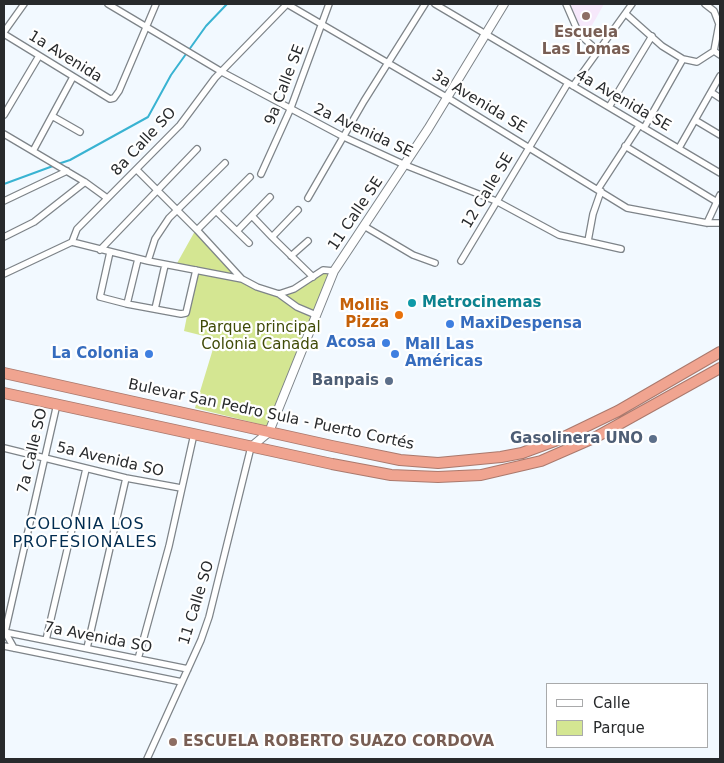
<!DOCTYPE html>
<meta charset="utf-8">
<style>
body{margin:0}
#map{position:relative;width:724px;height:763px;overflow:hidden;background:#f2f9ff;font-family:"DejaVu Sans",sans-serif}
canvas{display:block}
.frame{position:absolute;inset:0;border:5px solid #282a2c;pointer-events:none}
.legend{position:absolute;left:546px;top:683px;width:162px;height:65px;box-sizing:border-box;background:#fff;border:1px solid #a9aaab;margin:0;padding:6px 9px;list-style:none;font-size:15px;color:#282a2c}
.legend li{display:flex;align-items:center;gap:10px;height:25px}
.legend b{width:25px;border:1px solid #a9aaab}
</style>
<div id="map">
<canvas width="724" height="763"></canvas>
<div class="frame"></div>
<ul class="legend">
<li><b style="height:6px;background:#fff"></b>Calle</li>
<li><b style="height:14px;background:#d4e692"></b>Parque</li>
</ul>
</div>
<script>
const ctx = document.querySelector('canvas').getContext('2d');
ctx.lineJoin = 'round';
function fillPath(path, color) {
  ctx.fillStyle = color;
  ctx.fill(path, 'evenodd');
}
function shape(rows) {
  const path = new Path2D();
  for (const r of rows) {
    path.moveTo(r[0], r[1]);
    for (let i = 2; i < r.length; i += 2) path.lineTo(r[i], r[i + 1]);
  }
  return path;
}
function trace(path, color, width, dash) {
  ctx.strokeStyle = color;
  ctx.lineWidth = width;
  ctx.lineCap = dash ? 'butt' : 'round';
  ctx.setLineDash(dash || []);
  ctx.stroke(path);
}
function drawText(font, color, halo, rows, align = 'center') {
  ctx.font = font + ' "DejaVu Sans",sans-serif';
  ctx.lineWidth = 4.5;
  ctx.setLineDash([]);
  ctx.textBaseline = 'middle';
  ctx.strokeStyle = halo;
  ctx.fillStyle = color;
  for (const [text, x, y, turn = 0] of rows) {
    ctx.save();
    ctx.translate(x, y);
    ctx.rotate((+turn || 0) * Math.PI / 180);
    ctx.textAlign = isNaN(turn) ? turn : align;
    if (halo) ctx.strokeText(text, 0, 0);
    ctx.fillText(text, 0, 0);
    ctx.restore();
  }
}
fillPath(shape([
 [570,4,604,4,586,36,580,28]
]), '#f6e8fb');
fillPath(shape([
 [195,231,238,277,176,265],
 [323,270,334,271,271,427,195,408,216,339,184,331,196,271,242,281,278,296]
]), '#d4e692');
trace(shape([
 [58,164,70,160,148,117,171,75,206,26,227,4],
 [4,184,53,166]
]), '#39b3d2', 2);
const street = shape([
 [108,4,222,72,344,137,405,165,496,201,559,235,621,249],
 [287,4,448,98,627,208,707,223,720,223],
 [435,4,720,173],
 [566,4,579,34,598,51],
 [705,4,714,11,719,24,714,51],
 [626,14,662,46,683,59,697,62,714,51,720,55],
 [4,32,24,4],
 [4,34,110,99,114,98,119,91,156,4],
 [573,86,632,4],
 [711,92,720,98],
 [609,107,652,36],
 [4,115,39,56],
 [52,116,80,132],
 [695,120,720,135],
 [644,128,683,59],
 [4,134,85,182,107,198],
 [625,146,717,202],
 [679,148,720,76],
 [33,151,73,77],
 [137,170,197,230,242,279],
 [261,174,290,110,329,4],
 [598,189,639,126],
 [308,198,364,101,425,4],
 [4,201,67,171],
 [298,210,272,237,313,277],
 [216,211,249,243],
 [252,216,272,237],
 [707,223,720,195],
 [364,226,413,255,435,263],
 [197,230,250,177],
 [238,230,270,197],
 [4,237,34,222,85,182],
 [588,241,593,214,601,191],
 [72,242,148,261,242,279,257,287,279,294,294,289,323,270,334,271],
 [100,250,197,149],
 [110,252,100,297,127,304,181,314,186,313,196,270],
 [291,256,308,241],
 [148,261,155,239,169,218,225,163],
 [461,261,568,83],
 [4,274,72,242,77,229,180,125,215,78,287,4],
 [279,294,297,307,316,315],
 [127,304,138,259],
 [155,309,165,265],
 [4,448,126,478,181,488],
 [4,632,188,669],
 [46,640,86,469],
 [4,646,182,682],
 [14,648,5,632,57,404],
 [87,648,126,478],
 [138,659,169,546,194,434],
 [147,759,201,640,209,617,251,447]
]);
const secondary = shape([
 [251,447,269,432,334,271,428,129,504,4]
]);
const highway = shape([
 [4,373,332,446,400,460,438,463,501,457,522,453,560,439,618,411,720,352],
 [4,393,332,464,391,475,438,477,481,475,541,461,596,437,720,368]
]);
trace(street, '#7e8489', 8);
trace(secondary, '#7e8489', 10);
trace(highway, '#aa796d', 12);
trace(street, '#fff', 5.5);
trace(secondary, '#fff', 8);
trace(highway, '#f0a490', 10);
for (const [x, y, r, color] of [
 [586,16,5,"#8d6e63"],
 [412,303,5,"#0f9aa8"],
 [399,315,5,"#e8710a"],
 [450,324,5,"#3f7fe0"],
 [386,343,5,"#3f7fe0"],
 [149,354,5,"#3f7fe0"],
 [395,354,5,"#3f7fe0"],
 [389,381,5,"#5c6f8a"],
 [653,439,5,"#5c6f8a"],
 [173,742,5,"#8d6e63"]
]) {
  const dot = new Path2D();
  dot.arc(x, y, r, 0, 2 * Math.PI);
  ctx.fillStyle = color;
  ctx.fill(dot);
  trace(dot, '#fff', 2);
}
drawText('bold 15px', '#785e54', '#fff', [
 ["Escuela",586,33],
 ["Las Lomas",586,50],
 ["ESCUELA ROBERTO SUAZO CORDOVA",183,742,"left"]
]);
drawText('15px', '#282a2c', '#fff', [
 ["1a Avenida",65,57,32],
 ["9a Calle SE",285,85,-69],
 ["4a Avenida SE",623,101,30],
 ["3a Avenida SE",479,102,31],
 ["2a Avenida SE",363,131,25],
 ["8a Calle SO",144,142,-47],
 ["12 Calle SE",488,191,-59],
 ["11 Calle SE",356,214,-56],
 ["Bulevar San Pedro Sula - Puerto Cortés",271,415,12],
 ["7a Calle SO",33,451,-77],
 ["5a Avenida SO",110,460,13],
 ["11 Calle SO",197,603,-73],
 ["7a Avenida SO",98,638,11]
]);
drawText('bold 15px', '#0d838f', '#fff', [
 ["Metrocinemas",422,303]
], 'left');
drawText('bold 15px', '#c56008', '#fff', [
 ["Mollis",389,306],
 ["Pizza",389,323]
], 'right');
drawText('bold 15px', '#366cbe', '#fff', [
 ["MaxiDespensa",460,324],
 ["Acosa",376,343,"right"],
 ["Mall Las",405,345],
 ["Américas",405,362],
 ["La Colonia",139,354,"right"]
], 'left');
drawText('15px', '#404b08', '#fff', [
 ["Parque principal",260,328],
 ["Colonia Canada",260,345]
]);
drawText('bold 15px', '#4e5e75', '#fff', [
 ["Banpais",379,381],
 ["Gasolinera UNO",643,439]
], 'right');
ctx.letterSpacing = '1px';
drawText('16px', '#012c50', '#fff', [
 ["COLONIA LOS",85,525],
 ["PROFESIONALES",85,543]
]);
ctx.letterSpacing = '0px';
</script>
